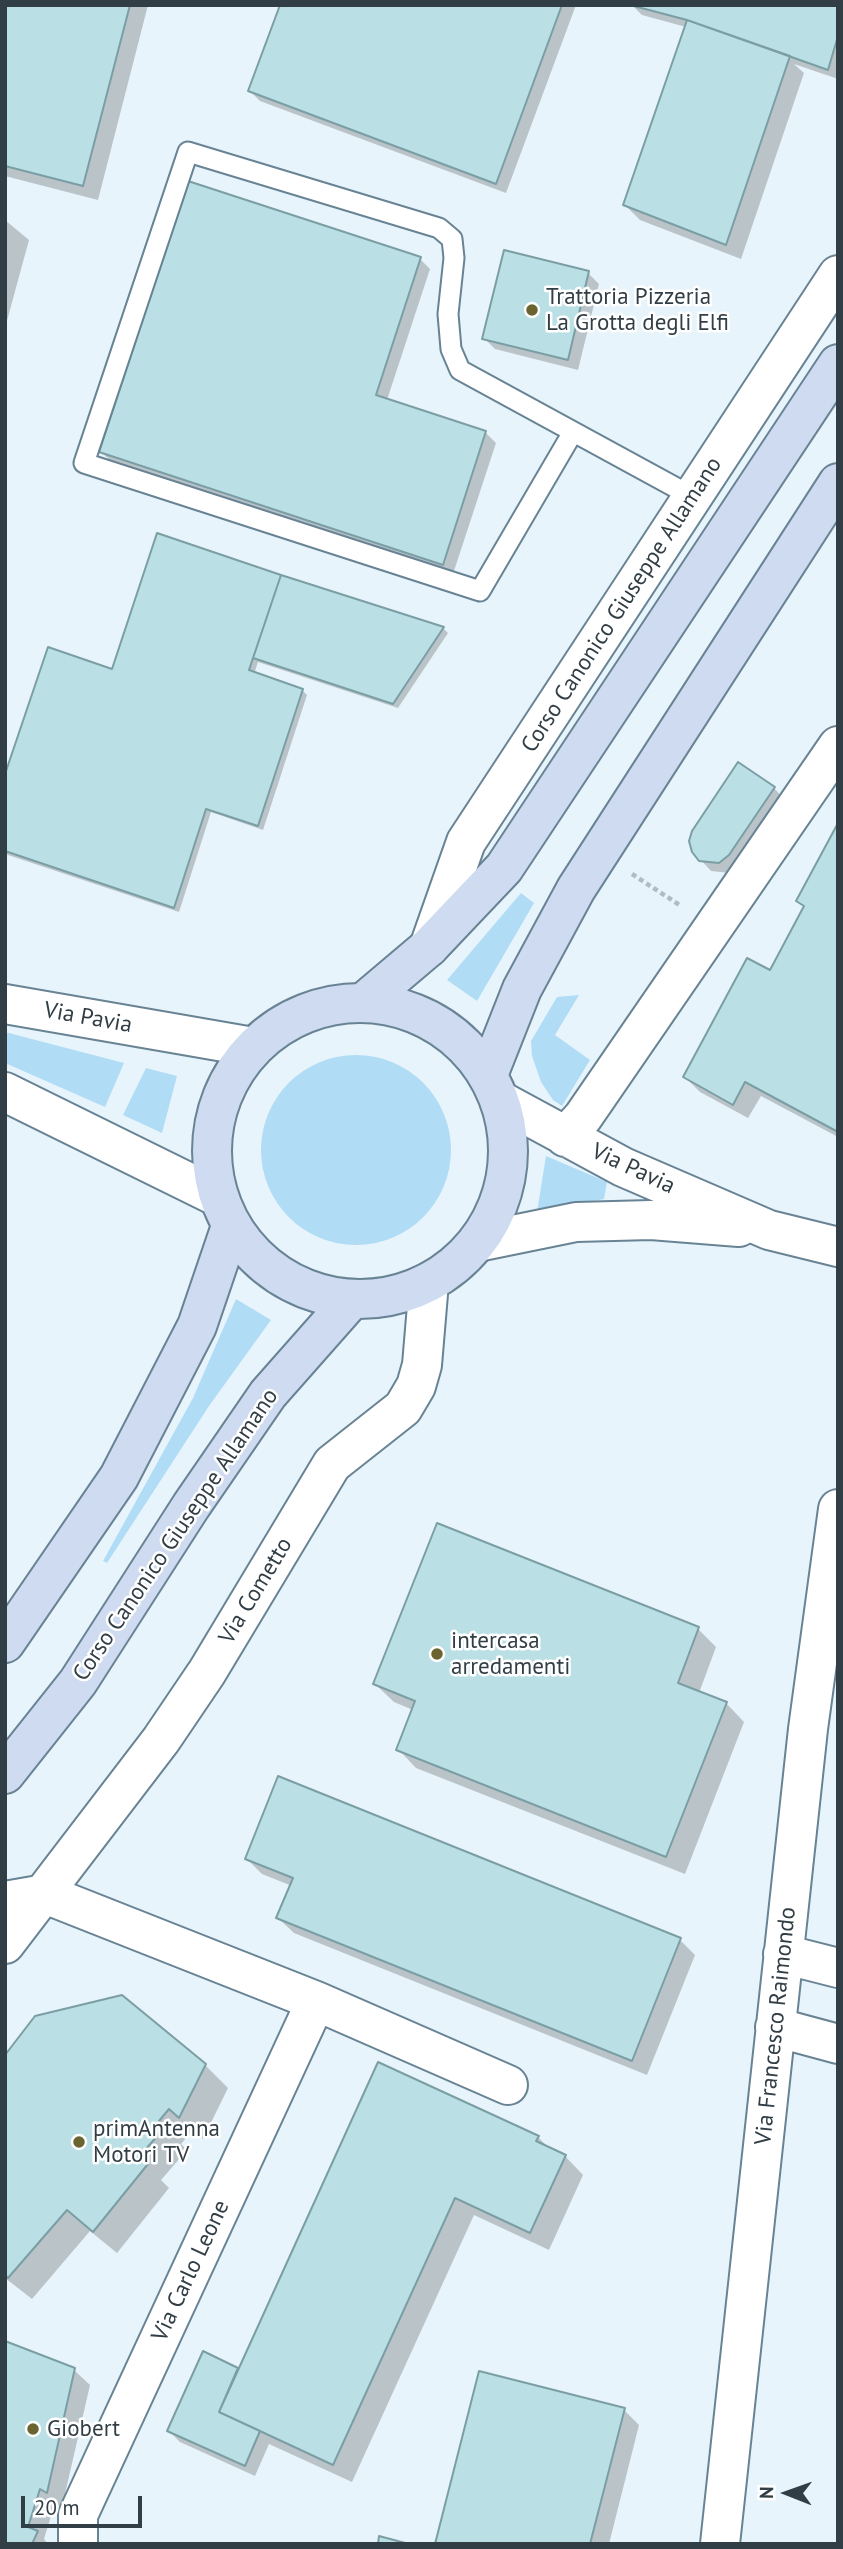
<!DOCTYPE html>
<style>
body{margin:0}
#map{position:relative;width:843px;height:2549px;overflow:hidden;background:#e8f4fb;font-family:"PT Sans",sans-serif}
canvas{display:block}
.frame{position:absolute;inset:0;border:7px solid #323e45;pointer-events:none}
.north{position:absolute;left:752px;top:2458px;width:70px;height:70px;-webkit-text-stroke:5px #fff;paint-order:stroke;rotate:271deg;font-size:19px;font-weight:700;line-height:28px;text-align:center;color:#323e45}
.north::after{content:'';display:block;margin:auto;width:24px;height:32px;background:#323e45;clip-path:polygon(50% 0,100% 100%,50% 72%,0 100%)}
.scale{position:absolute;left:21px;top:2496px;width:121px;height:32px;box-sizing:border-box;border:4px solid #323e45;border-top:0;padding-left:9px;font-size:21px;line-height:24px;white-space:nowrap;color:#323e45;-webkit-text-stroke:5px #fff;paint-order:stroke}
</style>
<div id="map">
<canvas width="843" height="2549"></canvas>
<div class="frame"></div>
<div class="north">N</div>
<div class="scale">20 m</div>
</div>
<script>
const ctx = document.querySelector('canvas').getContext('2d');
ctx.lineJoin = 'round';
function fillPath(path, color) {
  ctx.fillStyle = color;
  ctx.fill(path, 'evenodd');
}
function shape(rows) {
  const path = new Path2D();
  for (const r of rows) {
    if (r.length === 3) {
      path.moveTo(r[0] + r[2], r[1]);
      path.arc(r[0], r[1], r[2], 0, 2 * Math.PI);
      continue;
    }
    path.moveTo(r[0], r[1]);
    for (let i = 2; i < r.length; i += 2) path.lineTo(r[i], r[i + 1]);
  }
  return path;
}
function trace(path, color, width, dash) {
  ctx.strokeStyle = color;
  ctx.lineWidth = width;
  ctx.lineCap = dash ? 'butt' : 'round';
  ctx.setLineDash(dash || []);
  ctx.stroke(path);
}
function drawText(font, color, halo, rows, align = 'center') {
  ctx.font = font + ' "PT Sans",sans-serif';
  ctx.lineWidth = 5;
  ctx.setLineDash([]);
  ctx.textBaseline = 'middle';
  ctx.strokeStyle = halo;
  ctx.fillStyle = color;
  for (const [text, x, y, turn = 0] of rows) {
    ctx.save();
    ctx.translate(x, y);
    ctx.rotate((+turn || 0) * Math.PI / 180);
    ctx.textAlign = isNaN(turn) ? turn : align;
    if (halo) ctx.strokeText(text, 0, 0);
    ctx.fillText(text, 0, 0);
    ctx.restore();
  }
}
fillPath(shape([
 [521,893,534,903,477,1001,447,980],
 [579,995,555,1035,590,1060,562,1106,553,1100,541,1082,532,1056,531,1041,557,997],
 [5,1032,124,1063,105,1107,5,1063],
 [356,1150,95],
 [146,1068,177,1076,162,1133,123,1115],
 [546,1156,607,1182,604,1199,537,1212],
 [236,1299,271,1320,209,1406,107,1563,103,1561,193,1398]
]), '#b1dcf6');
fillPath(shape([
 [5,5,148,5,98,200,5,176],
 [281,5,576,5,506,193,260,101,250,91],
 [632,5,838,5,838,79,794,64,804,73,741,259,640,220,625,205,686,27,642,15],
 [5,220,29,240,5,328],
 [420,259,430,269,387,400,485,432,496,443,453,574,112,462,101,452],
 [588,273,599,284,578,370,495,349,484,338],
 [158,536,443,628,448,633,398,708,258,662,254,674,302,690,307,695,263,830,211,812,179,912,5,854,5,780,114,671],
 [774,788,784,799,730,873,711,871,700,859],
 [838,827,838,1137,761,1096,748,1118,700,1092,685,1077,770,972,805,908,798,901],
 [698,1629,716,1647,699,1693,726,1703,744,1722,685,1874,416,1768,398,1749,413,1710,394,1702,375,1684],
 [247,1859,680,1940,695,1955,647,2075,294,1933,278,1918,292,1886,262,1874],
 [5,2058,205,2065,228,2088,203,2139,193,2130,181,2144,187,2150,161,2180,169,2188,117,2253,90,2231,32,2299,5,2278],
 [379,2064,538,2137,550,2149,565,2156,583,2175,549,2250,474,2215,352,2482,269,2444,255,2476,180,2442,169,2431,237,2369,239,2371],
 [74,2370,90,2385,62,2507,55,2503,44,2539,48,2544,5,2544],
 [624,2410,639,2425,609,2544,437,2544]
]), '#0003');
const building = shape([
 [5,5,130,5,83,186,5,166,5,5],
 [280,5,562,5,496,184,248,91,280,5],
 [630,5,838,5,838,36,828,70,687,20,630,5],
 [687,20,790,56,726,245,623,205,687,20],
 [188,181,421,257,376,395,486,431,443,565,99,452,188,181],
 [504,250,589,271,568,360,482,339,504,250],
 [157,533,281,575,249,670,303,689,258,826,206,809,174,908,5,851,5,774,48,647,112,669,157,533],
 [281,575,444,627,393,704,253,658,281,575],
 [738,762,775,787,729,855,719,863,699,861,692,852,689,841,692,831,738,762],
 [838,823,838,1132,745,1082,733,1105,683,1077,747,958,770,970,804,906,796,901,838,823],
 [437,1523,699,1627,678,1683,727,1702,666,1857,396,1750,415,1701,373,1684,437,1523],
 [278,1776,681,1938,632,2061,276,1918,293,1878,245,1859,278,1776],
 [122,1995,206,2064,179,2118,169,2109,159,2121,166,2126,138,2158,148,2164,93,2232,67,2210,8,2278,5,2275,5,2055,35,2016,122,1995],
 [378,2062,539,2136,536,2141,566,2155,530,2233,455,2198,333,2465,219,2412,378,2062],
 [5,2341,75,2368,47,2493,40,2489,28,2527,38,2531,32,2544,5,2544,5,2341],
 [203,2351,238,2368,219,2412,260,2431,245,2466,167,2431,203,2351],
 [479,2371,625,2408,590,2544,435,2544,479,2371],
 [379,2536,409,2544,378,2544,379,2536]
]);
fillPath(building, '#bae0e6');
trace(building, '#7a9ea4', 2);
const service = shape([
 [573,432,480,591,84,463,188,152,439,228,452,239,454,258,448,314,451,349,460,370,693,497]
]);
const minor = shape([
 [429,947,466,842,838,275],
 [5,1004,253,1047],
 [5,1092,218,1197],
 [501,1101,623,1167,769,1230,838,1247],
 [565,1137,583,1117,838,746],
 [478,1242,576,1222,651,1220,739,1227],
 [5,1901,45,1894,316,2001,508,2085],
 [5,1944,161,1740,207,1672,332,1464,403,1408,416,1386,422,1365,429,1282],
 [783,1954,838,1968],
 [775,2027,838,2044],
 [78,2544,78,2515,316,2001],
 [720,2544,808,1729,838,1509]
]);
const secondary = shape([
 [364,1002,429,947,504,868,838,364],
 [360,1151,148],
 [488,1075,522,989,576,889,838,483],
 [5,1643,119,1477,197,1326,231,1226],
 [5,1774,78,1682,191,1506,268,1394,351,1300]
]);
trace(service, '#688394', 23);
trace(minor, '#688394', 42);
trace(secondary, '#688394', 42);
trace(shape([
 [632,874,681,906]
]), '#b0bcc3', 4.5, [5, 3.5]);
trace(service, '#fff', 19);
trace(minor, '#fff', 38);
trace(secondary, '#cfdbf1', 38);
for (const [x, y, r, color] of [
 [532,310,7,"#6b6430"],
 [437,1654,7,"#6b6430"],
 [79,2142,7,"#6b6430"],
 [33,2429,7,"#6b6430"]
]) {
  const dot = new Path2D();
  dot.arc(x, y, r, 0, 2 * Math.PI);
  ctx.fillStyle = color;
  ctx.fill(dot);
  trace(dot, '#fff', 2.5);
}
drawText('23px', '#323e45', '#fff', [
 ["Trattoria Pizzeria",546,297],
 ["La Grotta degli Elfi",546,323],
 ["intercasa",451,1641],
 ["arredamenti",451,1667],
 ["primAntenna",93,2129],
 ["Motori TV",93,2155],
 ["Giobert",47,2429]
], 'left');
drawText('23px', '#323e45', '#fff', [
 ["Corso Canonico Giuseppe Allamano",622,605,-57],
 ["Via Pavia",88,1018,10],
 ["Via Pavia",633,1169,25],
 ["Corso Canonico Giuseppe Allamano",176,1535,-56],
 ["Via Cometto",256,1591,-59],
 ["Via Francesco Raimondo",776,2026,-84],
 ["Via Carlo Leone",191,2271,-65]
]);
</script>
